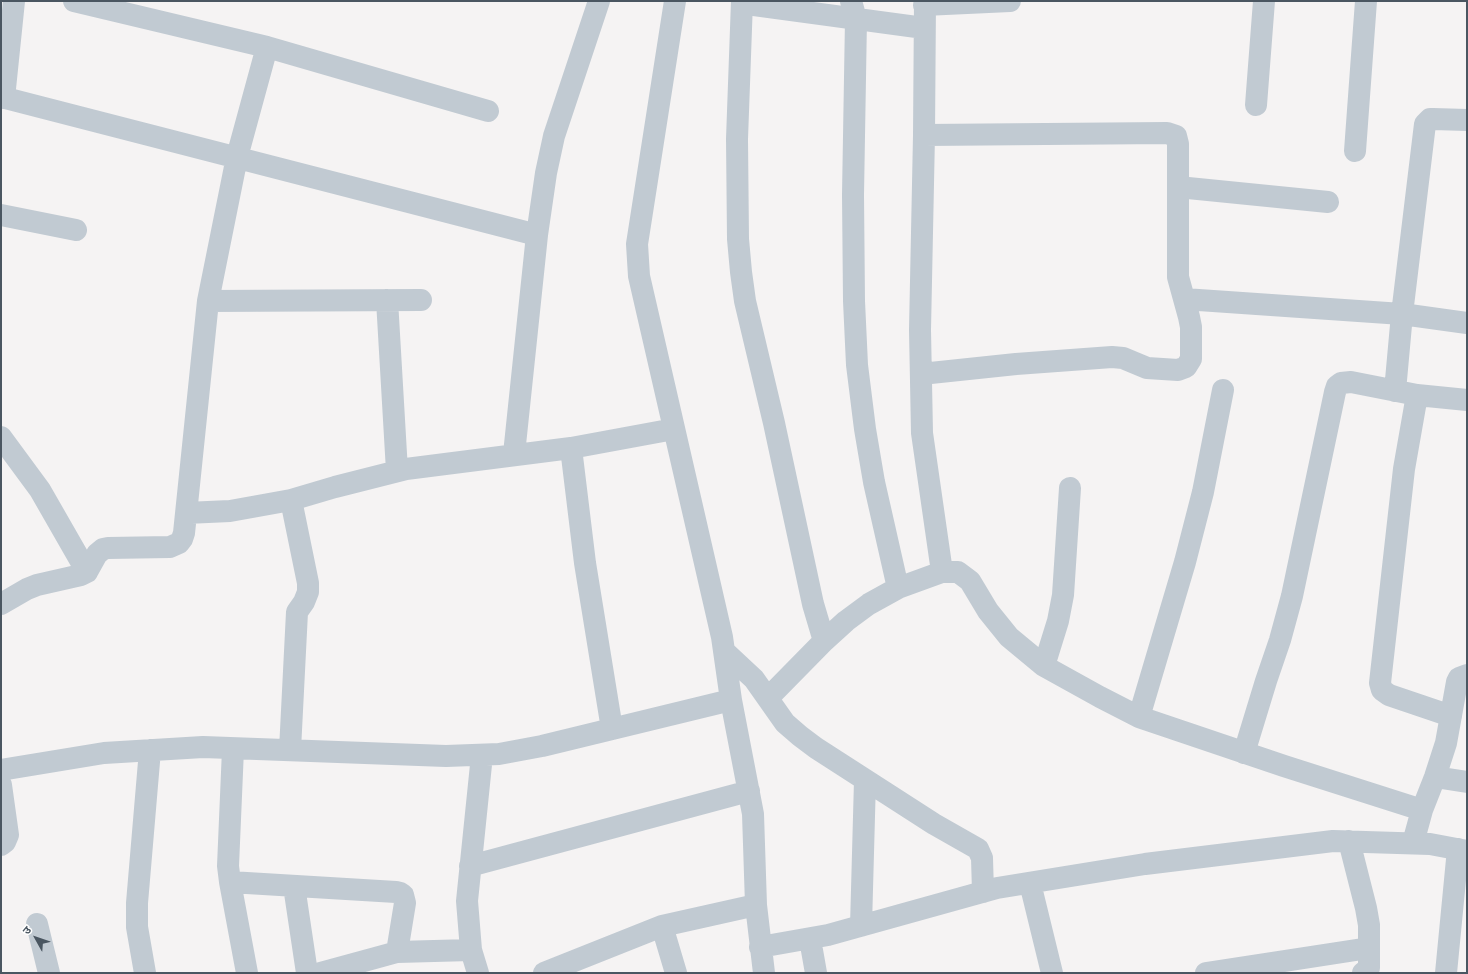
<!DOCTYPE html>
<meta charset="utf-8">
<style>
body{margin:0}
#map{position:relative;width:1468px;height:974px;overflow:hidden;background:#f5f3f3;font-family:Inter,"Noto Sans Devanagari",sans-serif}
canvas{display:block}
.frame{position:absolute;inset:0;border:2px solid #4a5661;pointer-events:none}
.north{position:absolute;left:16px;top:918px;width:40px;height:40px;-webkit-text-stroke:3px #fff;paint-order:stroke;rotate:310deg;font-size:11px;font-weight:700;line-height:16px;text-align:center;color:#4a5661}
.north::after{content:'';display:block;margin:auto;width:14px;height:18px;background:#4a5661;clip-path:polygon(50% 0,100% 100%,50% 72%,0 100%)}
</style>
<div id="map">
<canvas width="1468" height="974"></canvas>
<div class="frame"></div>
<div class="north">उ</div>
</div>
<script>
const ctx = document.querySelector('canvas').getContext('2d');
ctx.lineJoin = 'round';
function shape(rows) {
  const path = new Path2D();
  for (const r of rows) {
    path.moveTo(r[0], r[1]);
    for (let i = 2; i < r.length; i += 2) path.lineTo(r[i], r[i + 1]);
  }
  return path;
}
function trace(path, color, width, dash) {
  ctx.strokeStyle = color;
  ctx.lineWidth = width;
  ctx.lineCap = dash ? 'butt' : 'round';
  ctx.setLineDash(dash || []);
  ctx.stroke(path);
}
trace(shape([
 [74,1,267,47,488,111],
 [675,1,637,244,639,276,722,637,731,700,753,814,756,905,764,973],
 [742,1,737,139,738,239,741,272,745,301,774,423,813,604,824,641],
 [742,1,754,5,924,28],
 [851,1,856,19,853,195,854,301,857,365,865,429,874,482,898,588],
 [925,1,924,135,920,330,922,433,942,572],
 [924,5,1010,1],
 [1,97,537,235],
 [4,98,14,1],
 [1256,105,1264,1],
 [1355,151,1366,1],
 [1178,187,1328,202],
 [1,215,76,230],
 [1184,299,1402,314,1467,323],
 [387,300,397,471],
 [208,301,421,300],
 [921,374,1016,364,1112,357,1123,358,1147,368,1178,370,1186,367,1191,359,1191,327,1189,317,1178,277,1178,144,1176,136,1167,133,924,135],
 [1395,391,1402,314,1425,124,1430,119,1433,119,1467,120],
 [1417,395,1404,469,1380,683,1382,690,1389,695,1451,716],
 [1,437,40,490,87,572],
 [571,448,585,563,612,729],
 [514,454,537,235,546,173,554,136,599,1],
 [186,513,230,511,291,500,335,487,406,469,571,448,674,429],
 [1,604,27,589,37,585,81,575,87,572,97,554,103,549,108,548,170,547,179,543,182,539,184,533,208,301,237,157,267,47],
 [724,651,754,679,785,723,800,736,816,748,934,824,978,849,982,858,983,892],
 [1044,666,1058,621,1063,595,1070,488],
 [768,698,824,641,846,621,869,604,898,588,942,572,958,572,970,581,988,611,1009,637,1044,666,1100,697,1139,717,1284,766,1422,810],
 [1139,717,1185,562,1203,492,1223,390],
 [233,749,228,866,230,882,247,973],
 [290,750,297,612,304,602,308,592,308,583,291,500],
 [1244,753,1266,681,1280,640,1292,596,1335,392,1337,386,1341,383,1351,382,1417,395,1467,400],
 [1,770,104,753,203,747,446,756,499,754,542,746,731,700],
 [1435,777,1467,782],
 [1,785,8,835,5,842,1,845],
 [1349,841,1366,908,1369,925,1369,968,1363,973],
 [1413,843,1422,810,1435,777,1446,743,1457,682,1459,678,1467,675],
 [470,866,749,791],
 [230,882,396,892,400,893,403,895,405,903,397,952],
 [1030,883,1052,973],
 [294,886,307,973],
 [37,924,49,973],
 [662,926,676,973],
 [861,926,865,780],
 [810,939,816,973],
 [760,947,828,935,997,888,1145,864,1333,841,1430,844,1467,851],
 [145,973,137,927,137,903,150,750],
 [320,973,397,952,471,950],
 [478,973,471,950,467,901,482,755],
 [544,973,662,926,756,905],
 [1206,973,1369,948],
 [1446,973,1458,849]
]), '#c1cad2', 22);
</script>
